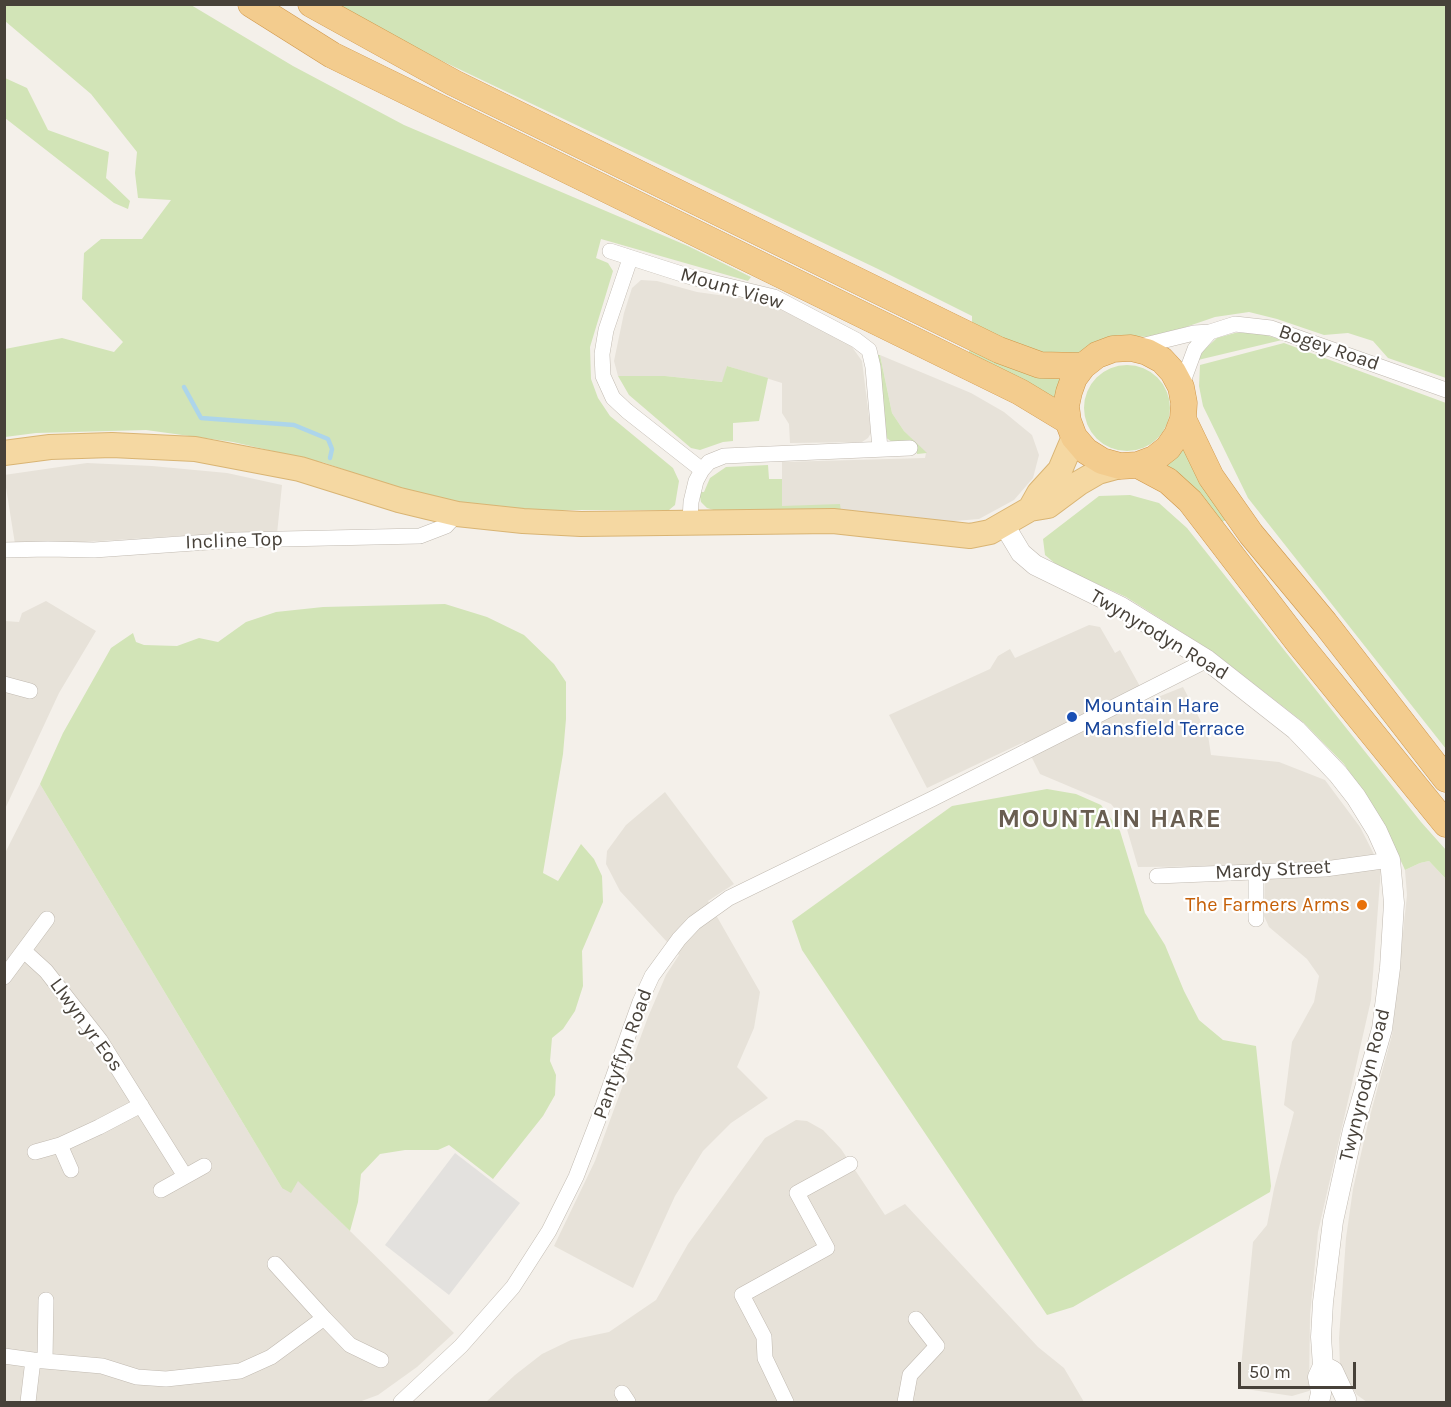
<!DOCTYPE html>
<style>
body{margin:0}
#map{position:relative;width:1451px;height:1407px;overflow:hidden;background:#f4f0ea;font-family:Karla,sans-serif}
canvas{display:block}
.frame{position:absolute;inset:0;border:6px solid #474139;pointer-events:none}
.scale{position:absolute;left:1238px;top:1362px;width:118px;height:27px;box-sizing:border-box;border:3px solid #474139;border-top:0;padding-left:8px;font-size:18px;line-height:21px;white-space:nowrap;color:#474139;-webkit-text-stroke:4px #fff;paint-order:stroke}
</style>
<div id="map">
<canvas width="1451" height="1407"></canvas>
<div class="frame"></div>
<div class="scale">50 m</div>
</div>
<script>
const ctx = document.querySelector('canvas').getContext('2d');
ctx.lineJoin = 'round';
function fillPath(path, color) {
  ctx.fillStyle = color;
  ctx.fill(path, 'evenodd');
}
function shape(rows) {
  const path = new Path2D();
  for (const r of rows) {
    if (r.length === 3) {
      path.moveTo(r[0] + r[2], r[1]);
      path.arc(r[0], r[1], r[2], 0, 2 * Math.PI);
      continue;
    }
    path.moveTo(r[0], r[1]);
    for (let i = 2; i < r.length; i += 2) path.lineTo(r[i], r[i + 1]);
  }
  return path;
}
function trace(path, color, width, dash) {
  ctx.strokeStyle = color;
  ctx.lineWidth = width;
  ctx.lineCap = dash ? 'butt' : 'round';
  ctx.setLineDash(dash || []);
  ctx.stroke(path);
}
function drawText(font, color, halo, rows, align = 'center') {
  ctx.font = font + ' Karla,sans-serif';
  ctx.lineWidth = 4.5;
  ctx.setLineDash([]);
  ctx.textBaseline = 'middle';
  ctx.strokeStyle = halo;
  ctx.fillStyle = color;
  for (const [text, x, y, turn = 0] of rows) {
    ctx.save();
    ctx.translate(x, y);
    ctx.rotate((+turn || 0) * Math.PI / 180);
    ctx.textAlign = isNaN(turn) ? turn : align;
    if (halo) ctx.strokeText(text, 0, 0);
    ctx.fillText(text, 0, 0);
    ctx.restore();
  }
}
fillPath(shape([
 [641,280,657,281,697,292,747,299,778,308,835,336,852,347,862,361,871,433,868,438,862,442,790,443,789,424,782,413,782,383,727,366,723,382,665,376,618,376,614,361,624,313,632,288],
 [880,355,971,393,1004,412,1032,435,1039,455,1033,478,1014,500,979,519,943,522,782,506,782,462,925,458,926,453,904,431,892,413],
 [87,463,152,466,227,473,282,485,277,534,178,536,53,544,15,544,4,475],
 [46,601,96,631,59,693,5,809,5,621,19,622,22,613],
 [1089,625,1100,627,1115,653,1120,650,1148,701,1183,687,1208,735,1211,755,1279,762,1325,780,1360,827,1381,868,1371,1000,1318,1232,1310,1315,1309,1391,1292,1396,1239,1388,1253,1242,1267,1225,1274,1189,1294,1112,1284,1105,1292,1042,1314,1002,1319,976,1307,959,1269,927,1264,916,1265,866,1138,867,1124,819,1111,804,1040,774,1024,742,927,788,889,715,990,669,998,656,1010,649,1015,658],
 [40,784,282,1188,298,1180,454,1333,417,1367,378,1395,359,1402,5,1402,4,855],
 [665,792,734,884,708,901,760,992,754,1028,737,1067,768,1098,731,1123,703,1151,675,1196,633,1288,554,1246,595,1161,648,1017,666,975,679,955,620,891,606,864,607,851,626,825],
 [1429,861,1446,879,1446,1402,1367,1402,1357,1395,1340,1368,1339,1338,1346,1238,1353,1189,1368,1123,1392,1035,1407,895,1405,870,1420,863],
 [796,1120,807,1121,823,1130,841,1149,885,1215,905,1204,1038,1347,1064,1368,1084,1402,486,1402,515,1375,542,1354,571,1340,609,1332,656,1300,688,1244,765,1138]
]), '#e7e2d9');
fillPath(shape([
 [5,5,191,5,293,66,404,125,688,246,751,277,748,281,601,239,596,258,608,263,613,271,590,347,591,379,598,398,610,416,673,468,679,481,675,505,669,510,506,510,428,499,325,463,233,442,146,430,36,433,5,437,5,349,62,338,114,352,123,342,82,299,84,253,101,239,142,239,171,200,138,198,135,173,137,152,91,94,5,21],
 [334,5,1446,5,1446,378,1388,358,1373,341,1348,333,1324,335,1277,319,1249,312,1215,317,1183,328,1147,337,1119,335,1095,343,1077,354,1057,357,1004,341,972,322,972,316,878,269,440,60],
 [5,78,27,88,48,130,109,152,106,178,130,201,128,209,114,203,5,118],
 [1256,332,1282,340,1198,360,1203,351,1217,338,1235,333],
 [1284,343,1446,403,1446,749,1248,498,1203,406,1199,386,1200,365],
 [972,345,1062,375,1055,401,1042,390,968,354],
 [877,355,880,355,892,413,904,431,927,453,917,454,914,443,895,444,885,437],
 [1127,408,43],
 [727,366,768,378,759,421,733,423,733,441,723,442,700,450,691,448,629,395,618,376,665,376,722,382],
 [1187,444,1229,519,1219,523,1183,479,1167,465,1177,457],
 [768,465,769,479,782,479,782,506,840,504,841,511,717,511,707,508,701,502,699,492,704,492,710,478,726,467],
 [1130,495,1159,503,1187,528,1421,822,1446,850,1446,879,1429,861,1420,863,1405,870,1385,826,1363,792,1344,764,1303,722,1213,652,1126,597,1058,566,1045,555,1043,539,1099,496],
 [445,604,487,617,524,635,554,664,566,682,566,719,563,754,543,873,558,881,581,844,594,859,602,876,603,902,582,951,583,986,575,1011,563,1029,552,1038,550,1061,556,1075,555,1095,543,1116,493,1179,449,1145,438,1150,405,1150,380,1154,361,1174,358,1202,350,1231,298,1181,291,1193,282,1188,40,784,63,733,111,648,133,633,136,642,144,645,177,646,199,638,218,642,246,622,276,612,323,607],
 [1047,789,1076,794,1101,805,1120,831,1145,913,1165,945,1184,991,1199,1020,1223,1040,1256,1046,1271,1186,1270,1192,1073,1307,1047,1315,802,950,792,921,952,806]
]), '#d2e4b7');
fillPath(shape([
 [455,1153,520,1203,449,1295,385,1245]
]), '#e3e1de');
trace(shape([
 [184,387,201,418,294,425,328,439,332,449,330,458]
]), '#add5ea', 4.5);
const minor = shape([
 [610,251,691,277,774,297,856,340,869,350,873,367,880,449],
 [630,259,606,330,602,354,603,376,613,398,627,411,702,470],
 [1137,347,1194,333,1210,332,1235,324,1271,328,1446,390],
 [1181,387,1195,349,1210,332],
 [690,521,691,502,696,481,702,470,709,462,724,456,910,448],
 [4,550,48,549,94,550,237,540,420,536,446,526,457,514],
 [4,684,30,691],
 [1256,872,1256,919],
 [1157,876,1325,869,1390,860],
 [24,951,46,971,100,1040,185,1176],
 [4,977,47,919],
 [60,1145,71,1170],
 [35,1152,60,1145,99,1127,141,1105],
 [161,1190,204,1166],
 [324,1318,350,1345,381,1360],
 [4,1356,33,1360],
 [45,1360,46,1300],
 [622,1393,628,1402],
 [28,1402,33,1360,102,1366,137,1377,166,1379,240,1371,271,1357,324,1318,275,1264],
 [401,1402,461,1346,513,1287,549,1231,576,1177,598,1120,640,1002,652,976,679,939,694,923,729,898,932,799,1207,660],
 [786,1402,765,1358,764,1337,742,1295,827,1248,797,1193,850,1164],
 [905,1402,910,1375,937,1346,916,1319]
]);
const tertiary = shape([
 [1003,523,1021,553,1035,565,1121,607,1207,660,1296,730,1338,774,1356,797,1377,831,1390,860,1394,903,1390,968,1382,1029,1353,1130,1333,1221,1323,1302,1321,1337,1323,1366,1318,1377,1321,1393,1319,1402],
 [1323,1366,1333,1371,1346,1399]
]);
const primary = shape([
 [4,453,50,447,112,445,195,449,300,469,399,500,457,514,523,521,581,524,833,521,970,536,990,532,1030,509,1048,506,1079,483,1098,472,1120,466],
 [1030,509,1039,493,1060,470,1074,437]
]);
const trunk = shape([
 [251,4,332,55,1020,392,1068,421],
 [311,4,454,83,999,350,1040,365,1083,366],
 [1183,419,1177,435,1168,448,1154,459,1138,465,1120,466,1102,461,1086,451,1074,437,1068,421,1066,406,1069,392,1074,378,1083,366,1097,355,1113,349,1131,348,1147,352,1162,360,1173,372,1181,387,1184,403,1183,419,1211,477,1251,534,1325,623,1446,779],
 [1138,465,1168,481,1190,501,1298,642,1446,824]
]);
trace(minor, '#c1bab1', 16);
trace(tertiary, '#c1bab1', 21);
trace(primary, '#d9b473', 26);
trace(trunk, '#cf9649', 27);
trace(minor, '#fff', 15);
trace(tertiary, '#fff', 20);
trace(primary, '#f5d8a2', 24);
trace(trunk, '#f3cc8e', 26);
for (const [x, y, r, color] of [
 [1072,717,6,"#1a4fb4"],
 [1362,905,6,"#e8710a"]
]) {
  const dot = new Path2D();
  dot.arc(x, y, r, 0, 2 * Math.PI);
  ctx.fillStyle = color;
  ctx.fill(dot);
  trace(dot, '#fff', 2);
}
drawText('20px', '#474139', '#fff', [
 ["Mount View",732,289,16],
 ["Bogey Road",1329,348,19],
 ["Incline Top",234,541,-2],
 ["Twynyrodyn Road",1159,635,31],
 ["Mardy Street",1273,870,-3],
 ["Llwyn yr Eos",86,1025,54],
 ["Pantyffyn Road",623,1054,-70],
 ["Twynyrodyn Road",1365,1085,-76]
]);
drawText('20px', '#164399', '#fff', [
 ["Mountain Hare",1084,706],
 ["Mansfield Terrace",1084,729]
], 'left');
drawText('20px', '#c56008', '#fff', [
 ["The Farmers Arms",1350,905]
], 'right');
ctx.letterSpacing = '1.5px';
drawText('bold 26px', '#695e51', '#fff', [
 ["MOUNTAIN HARE",1110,820]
]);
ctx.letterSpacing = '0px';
</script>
